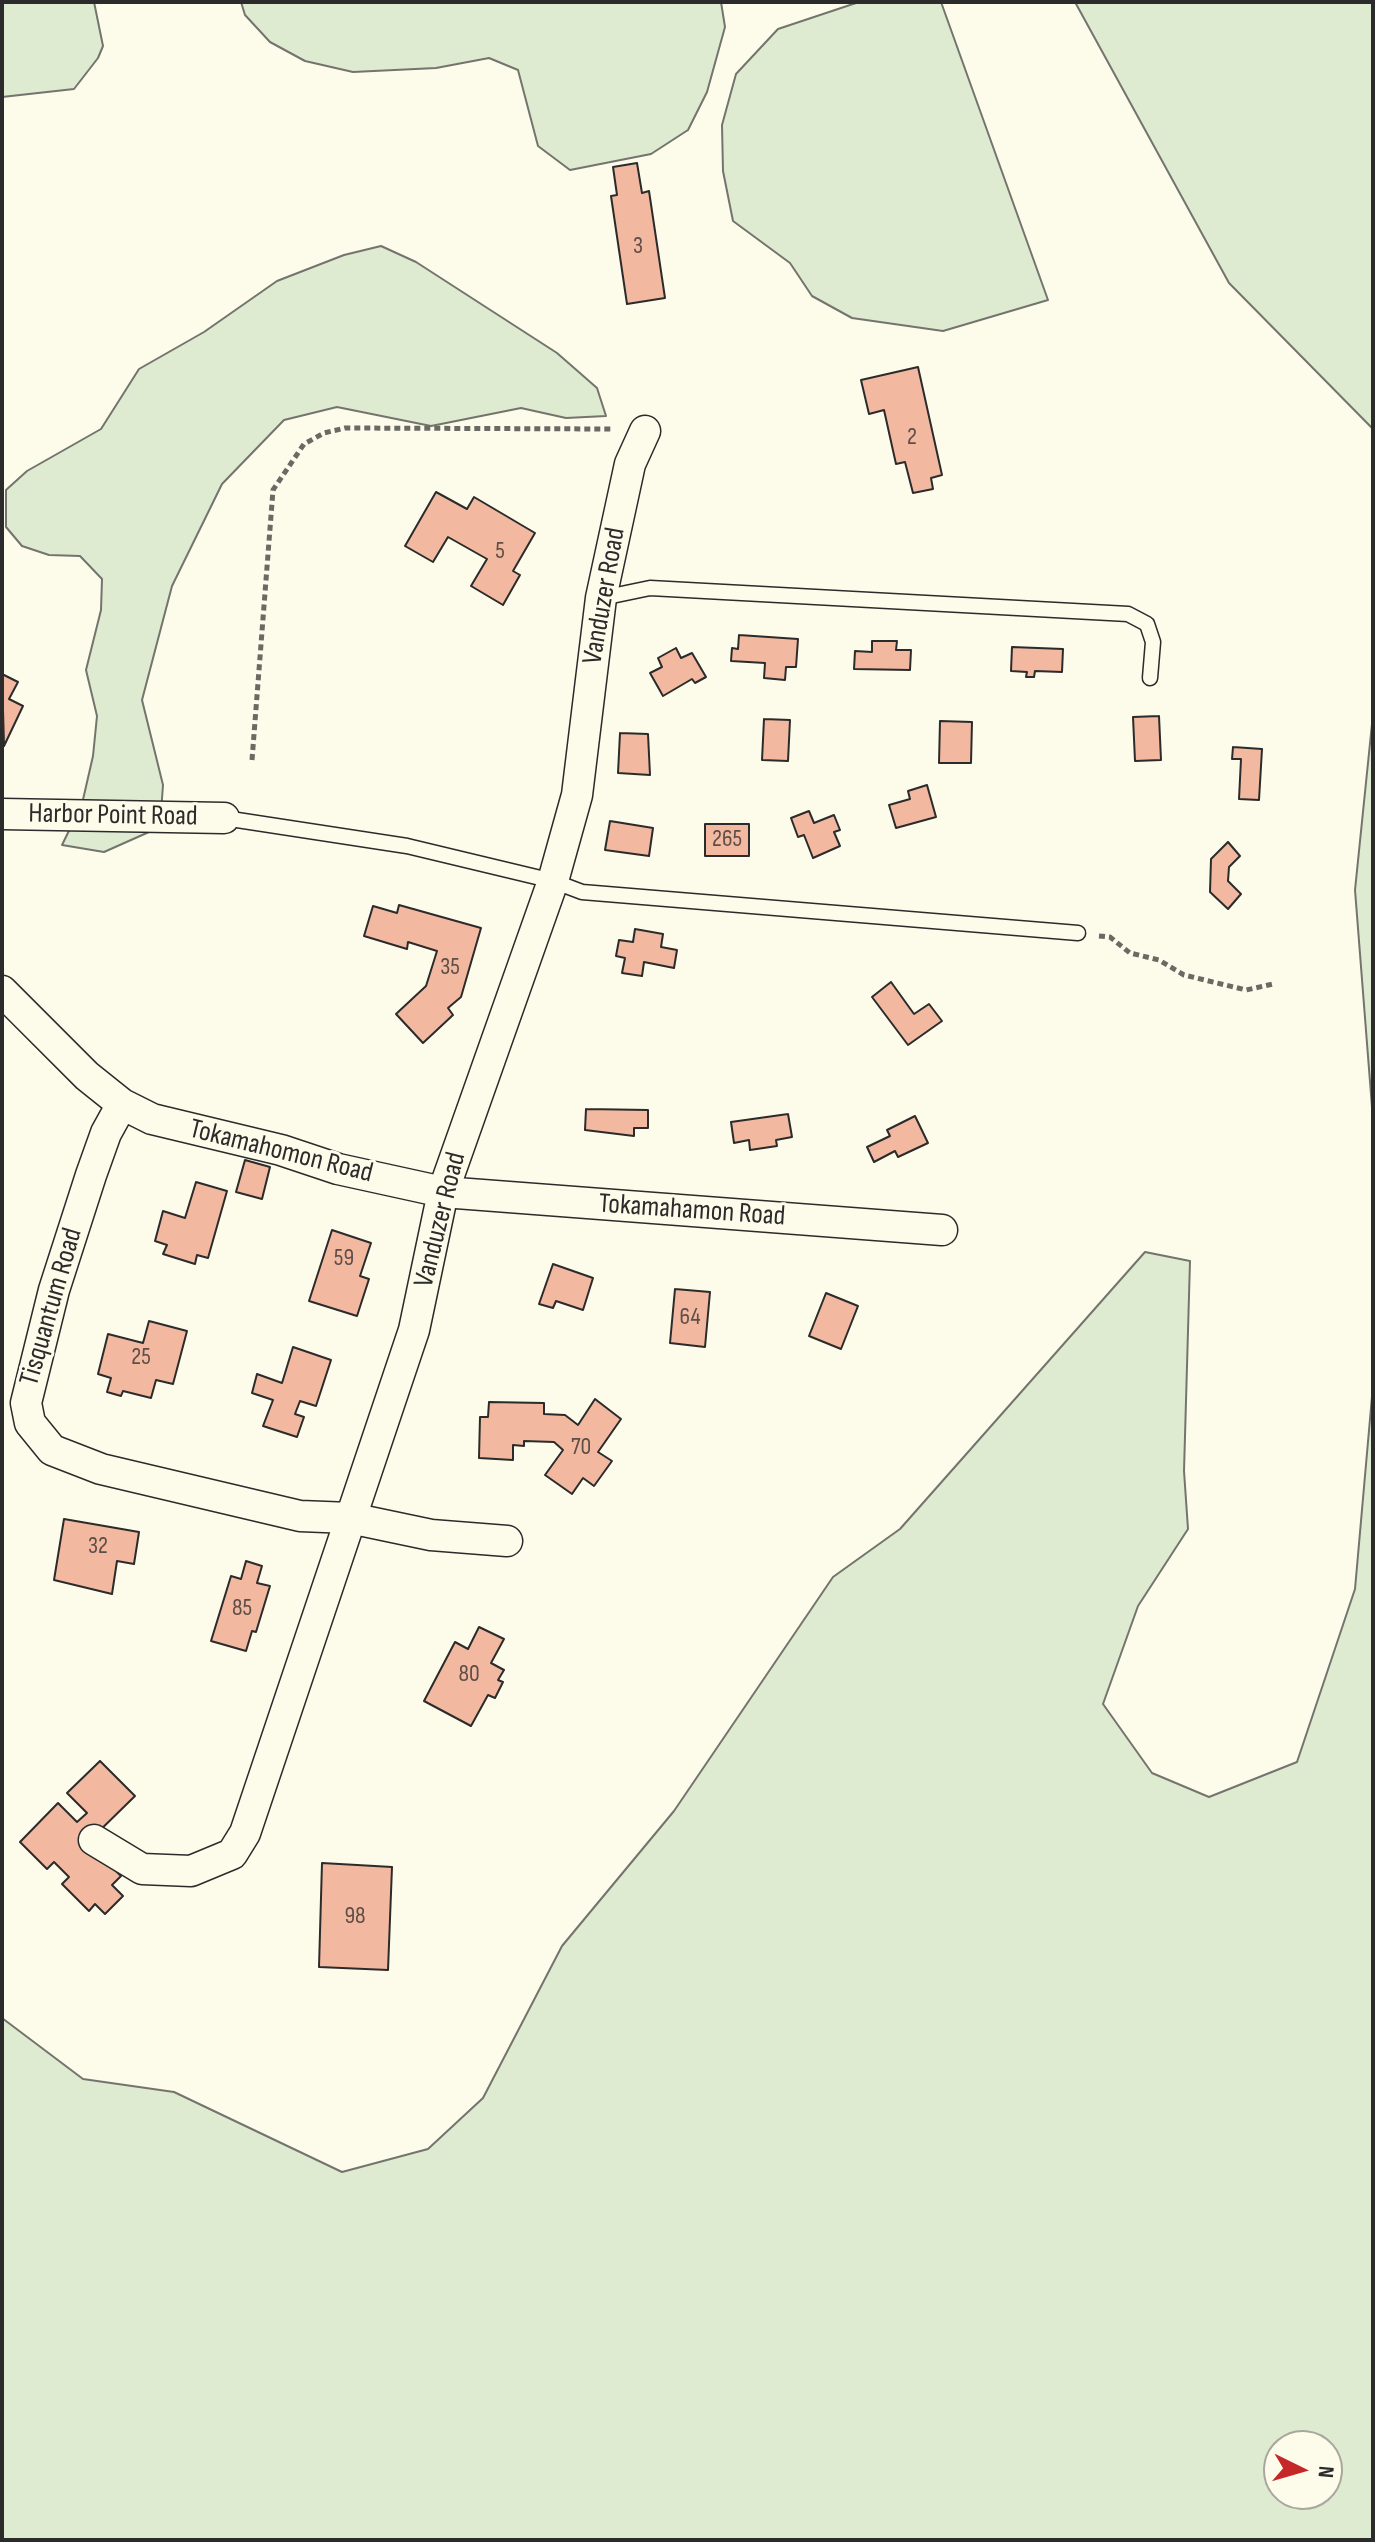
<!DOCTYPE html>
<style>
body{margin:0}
#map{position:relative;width:1375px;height:2542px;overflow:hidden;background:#fdfbea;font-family:"Sofia Sans Condensed",sans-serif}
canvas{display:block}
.frame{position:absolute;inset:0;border:4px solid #2b2b2b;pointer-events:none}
.north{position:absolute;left:1263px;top:2430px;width:80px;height:80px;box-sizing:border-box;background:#fdfbea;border:2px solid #a9a89e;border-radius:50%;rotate:95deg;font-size:22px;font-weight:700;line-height:32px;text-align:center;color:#2b2b2b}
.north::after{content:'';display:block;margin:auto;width:28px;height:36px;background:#c62828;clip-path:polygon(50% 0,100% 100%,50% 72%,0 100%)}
</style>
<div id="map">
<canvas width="1375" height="2542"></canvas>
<div class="frame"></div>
<div class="north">N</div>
</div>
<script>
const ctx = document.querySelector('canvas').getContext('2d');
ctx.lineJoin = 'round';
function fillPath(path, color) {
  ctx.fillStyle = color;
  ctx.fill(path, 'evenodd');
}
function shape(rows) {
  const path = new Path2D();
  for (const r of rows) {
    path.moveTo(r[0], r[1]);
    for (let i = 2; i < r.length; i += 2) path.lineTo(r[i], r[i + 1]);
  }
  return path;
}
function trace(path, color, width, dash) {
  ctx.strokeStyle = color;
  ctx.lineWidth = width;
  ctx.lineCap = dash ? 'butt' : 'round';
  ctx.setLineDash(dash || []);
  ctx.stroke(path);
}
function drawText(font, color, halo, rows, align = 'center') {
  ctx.font = font + ' "Sofia Sans Condensed",sans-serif';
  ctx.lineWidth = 6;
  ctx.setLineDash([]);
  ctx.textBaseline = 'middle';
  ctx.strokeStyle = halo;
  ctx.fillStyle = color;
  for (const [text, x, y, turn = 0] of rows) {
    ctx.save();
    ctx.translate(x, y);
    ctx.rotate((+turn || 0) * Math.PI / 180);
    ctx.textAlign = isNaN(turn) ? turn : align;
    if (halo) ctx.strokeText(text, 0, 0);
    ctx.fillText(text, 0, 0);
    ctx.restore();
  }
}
const green = shape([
 [3,2,94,2,103,46,98,58,74,89,2,97,3,2],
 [241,2,721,2,725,27,707,92,688,130,651,154,570,170,538,146,518,70,489,58,436,68,353,72,305,61,270,42,245,15,241,2],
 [859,2,941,2,1048,300,943,331,852,318,812,296,790,263,733,221,723,171,722,125,736,74,778,29,859,2],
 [1075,2,1373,2,1373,429,1229,283,1075,2],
 [381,246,416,262,557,353,597,388,606,416,566,418,521,408,431,426,337,407,284,420,222,484,172,586,142,700,163,785,161,812,149,832,104,852,62,845,82,804,93,756,97,716,86,670,101,610,102,579,80,556,49,555,22,546,6,527,6,490,27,471,101,429,139,369,204,332,277,281,344,255,381,246],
 [1373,714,1373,1120,1355,890,1373,714],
 [1145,1252,1190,1261,1184,1471,1188,1529,1138,1606,1103,1704,1152,1773,1209,1797,1297,1762,1355,1589,1373,1385,1373,2540,2,2540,2,2018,83,2079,174,2092,342,2172,428,2149,483,2098,562,1946,674,1811,833,1577,900,1529,1145,1252],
 [1327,2446,1327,2494,1279,2494,1279,2446,1327,2446]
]);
fillPath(green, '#deebd1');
trace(green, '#74746e', 2);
const building = shape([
 [637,163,642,193,649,191,665,298,627,304,611,196,617,195,613,167,637,163],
 [918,367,942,475,931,478,933,489,913,493,905,462,896,464,884,410,869,414,861,380,918,367],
 [436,492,467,509,474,497,535,533,513,571,520,575,503,605,471,586,487,559,448,537,433,562,405,546,436,492],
 [739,635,798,639,796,667,786,667,785,680,764,678,765,663,731,661,732,648,738,649,739,635],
 [872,641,897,641,896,650,911,650,910,670,854,669,855,651,872,652,872,641],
 [1012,647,1063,649,1062,672,1035,671,1034,677,1026,677,1027,672,1011,671,1012,647],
 [676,648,681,658,692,653,706,677,695,683,692,679,663,696,650,673,662,667,658,658,676,648],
 [2,674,18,682,9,699,23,706,4,746,2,674],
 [1159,716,1161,760,1135,761,1133,717,1159,716],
 [764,719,790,720,788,761,762,760,764,719],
 [940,721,972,722,971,763,939,763,940,721],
 [620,733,648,734,650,775,618,773,620,733],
 [1233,747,1262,749,1259,800,1239,799,1241,759,1232,759,1233,747],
 [927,785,936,817,896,828,889,805,910,799,908,791,927,785],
 [809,811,814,823,834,815,840,830,834,832,840,846,813,858,804,835,798,837,791,818,809,811],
 [610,821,653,828,649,856,605,850,610,821],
 [705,824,749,824,749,856,705,856,705,824],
 [1228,842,1240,856,1229,867,1228,881,1241,894,1228,909,1210,892,1211,859,1228,842],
 [399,905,481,928,461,997,448,1008,453,1015,423,1043,396,1014,426,986,437,951,408,942,407,949,364,936,373,906,397,913,399,905],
 [635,929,663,934,661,947,677,950,674,968,644,962,642,976,622,973,625,958,616,956,619,940,633,942,635,929],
 [891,982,914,1014,929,1004,942,1021,908,1045,872,997,891,982],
 [586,1109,648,1110,648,1128,634,1128,634,1136,585,1130,586,1109],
 [788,1114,792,1137,776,1140,777,1146,750,1150,749,1140,734,1143,731,1122,788,1114],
 [915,1116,928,1143,898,1157,895,1151,874,1162,867,1147,890,1136,887,1130,915,1116],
 [245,1160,270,1167,262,1199,236,1192,245,1160],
 [196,1182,227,1191,208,1258,197,1255,195,1264,163,1254,167,1245,155,1241,163,1211,185,1218,196,1182],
 [332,1230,371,1243,360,1276,369,1279,357,1316,309,1301,332,1230],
 [553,1264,593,1278,583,1310,556,1301,553,1308,539,1304,553,1264],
 [675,1289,710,1292,705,1347,670,1343,675,1289],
 [826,1293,858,1306,841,1349,809,1336,826,1293],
 [149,1321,187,1331,173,1384,156,1380,151,1398,123,1391,121,1396,107,1392,111,1378,98,1374,108,1334,143,1343,149,1321],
 [293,1347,331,1360,316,1406,300,1401,295,1414,304,1417,297,1437,263,1426,273,1400,252,1393,257,1374,282,1383,293,1347],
 [595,1399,621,1419,598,1452,612,1461,594,1486,583,1478,572,1494,545,1475,563,1450,554,1442,524,1441,524,1446,513,1445,513,1460,479,1458,480,1417,488,1417,489,1402,544,1403,544,1414,565,1415,578,1425,595,1399],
 [64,1519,139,1532,134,1564,117,1561,112,1594,54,1580,64,1519],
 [246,1561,262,1566,257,1583,270,1586,256,1632,252,1631,246,1651,211,1641,231,1576,241,1579,246,1561],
 [479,1627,504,1639,491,1663,504,1670,498,1680,503,1682,495,1698,488,1695,471,1726,424,1701,455,1642,468,1649,479,1627],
 [100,1761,135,1796,87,1843,121,1876,112,1885,123,1896,105,1914,95,1904,89,1911,62,1884,69,1877,54,1862,47,1869,20,1842,58,1803,77,1822,87,1813,67,1793,100,1761],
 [322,1863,392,1867,388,1970,319,1967,322,1863]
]);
fillPath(building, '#f2b8a0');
trace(building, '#2b2b2b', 2);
const service = shape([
 [602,598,650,588,1128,614,1147,624,1153,642,1150,678],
 [224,818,407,846,553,881,582,892,1078,933]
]);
const minor = shape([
 [2,814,224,818],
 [2,991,87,1076,122,1104,106,1133,91,1175,54,1290,26,1403,30,1423,52,1450,101,1469,300,1516,350,1518,431,1535,507,1541],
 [122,1104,152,1119,281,1150,338,1169,443,1192,942,1230],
 [94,1840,142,1869,191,1871,232,1854,245,1833,414,1330,443,1192,553,881,577,795,601,598,630,464,645,431]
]);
trace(service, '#2b2b2b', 17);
trace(minor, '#2b2b2b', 33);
trace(shape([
 [252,760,273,490,304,444,324,433,345,428,613,429],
 [1099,936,1110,937,1130,953,1159,960,1184,975,1246,990,1273,984]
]), '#6a6964', 5, [6, 4]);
trace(service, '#fdfbea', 14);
trace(minor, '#fdfbea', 30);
drawText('24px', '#5d4e48', null, [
 ["3",638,247],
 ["2",912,438],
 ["5",500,552],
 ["265",727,840],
 ["35",450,968],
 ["59",344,1259],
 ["64",690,1318],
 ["25",141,1358],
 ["70",581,1448],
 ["32",98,1547],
 ["85",242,1609],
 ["80",469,1675],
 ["98",355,1917]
]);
drawText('28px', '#2b2b2b', '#fdfbea', [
 ["Vanduzer Road",605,596,-80],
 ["Harbor Point Road",113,816,1],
 ["Tokamahomon Road",281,1152,14],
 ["Tokamahamon Road",692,1211,4],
 ["Vanduzer Road",441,1220,-76],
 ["Tisquantum Road",52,1307,-74]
]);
</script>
